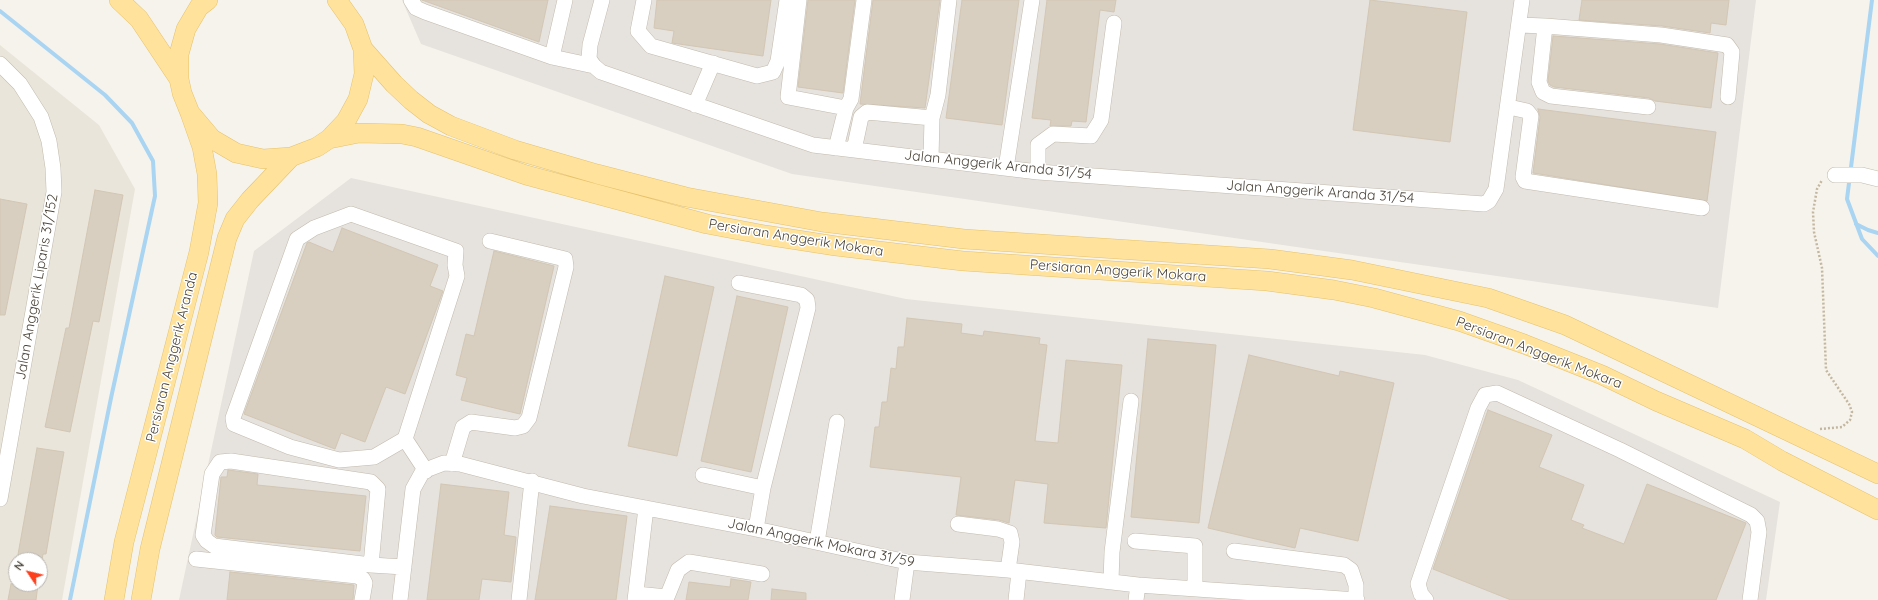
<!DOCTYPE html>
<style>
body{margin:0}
#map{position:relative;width:1878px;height:600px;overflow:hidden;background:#f6f3ec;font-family:Quicksand,sans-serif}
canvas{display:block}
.north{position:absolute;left:8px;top:552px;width:40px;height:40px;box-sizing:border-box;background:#fff;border:1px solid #b7b4b0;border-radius:50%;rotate:305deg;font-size:11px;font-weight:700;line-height:16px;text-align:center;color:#4b4439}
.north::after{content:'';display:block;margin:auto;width:14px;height:18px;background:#fc3f1d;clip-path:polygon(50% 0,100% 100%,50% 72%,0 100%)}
</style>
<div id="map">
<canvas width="1878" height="600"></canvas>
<div class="north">N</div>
</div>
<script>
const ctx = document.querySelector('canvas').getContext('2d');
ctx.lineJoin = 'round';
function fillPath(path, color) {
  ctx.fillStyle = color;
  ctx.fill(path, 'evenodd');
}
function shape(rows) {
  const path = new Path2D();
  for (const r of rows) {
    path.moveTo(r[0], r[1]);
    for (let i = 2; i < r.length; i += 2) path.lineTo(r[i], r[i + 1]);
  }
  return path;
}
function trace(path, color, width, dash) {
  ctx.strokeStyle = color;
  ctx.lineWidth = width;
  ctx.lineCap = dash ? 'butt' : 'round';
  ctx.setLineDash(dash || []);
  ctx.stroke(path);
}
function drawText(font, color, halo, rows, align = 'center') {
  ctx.font = font + ' Quicksand,sans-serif';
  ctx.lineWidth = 3;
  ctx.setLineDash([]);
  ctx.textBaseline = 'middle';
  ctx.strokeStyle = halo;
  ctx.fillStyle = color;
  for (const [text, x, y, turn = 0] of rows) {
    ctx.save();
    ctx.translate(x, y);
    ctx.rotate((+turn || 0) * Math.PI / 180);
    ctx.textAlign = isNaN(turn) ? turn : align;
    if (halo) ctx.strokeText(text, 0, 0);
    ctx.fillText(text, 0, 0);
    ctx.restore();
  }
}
fillPath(shape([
 [0,45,99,125,135,189,62,600,0,600],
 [16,560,40,560,40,584,16,584]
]), '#eae5da');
fillPath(shape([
 [402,0,1756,0,1718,308,792,174,421,44],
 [351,178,906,299,1425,355,1518,380,1780,502,1766,600,179,600,254,251]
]), '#e6e2dd');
trace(shape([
 [1872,0,1847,199,1862,239,1878,256],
 [0,11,105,95,132,123,153,161,155,196,111,398,70,600],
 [1856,224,1868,230,1878,233]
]), '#a9d4f2', 4);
const building = shape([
 [422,0,548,0,539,42,422,0],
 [657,0,771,0,763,56,672,43,674,31,654,28,657,0],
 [808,0,855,0,843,93,798,87,808,0],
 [873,0,940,0,925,108,860,104,873,0],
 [962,0,1019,0,1002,125,946,118,962,0],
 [1047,0,1116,0,1114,12,1100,10,1086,122,1072,121,1071,126,1050,126,1051,120,1032,118,1047,0],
 [1370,0,1467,12,1450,142,1353,130,1370,0],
 [1582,0,1729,0,1726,25,1711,23,1710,33,1662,26,1579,20,1582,0],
 [1553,36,1660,44,1718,53,1711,108,1655,101,1649,98,1554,87,1550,85,1548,81,1553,36],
 [1538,109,1716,132,1707,201,1533,173,1540,117,1538,109],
 [95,190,123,195,99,322,93,321,70,432,45,427,66,328,69,328,95,190],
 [0,199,27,204,5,315,0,315,0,199],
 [342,228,438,265,430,286,443,291,405,394,386,387,365,442,341,433,335,449,244,414,307,243,309,242,333,252,342,228],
 [494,251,554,266,520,414,461,400,467,378,456,375,466,334,474,336,494,251],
 [665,276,714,287,677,456,628,446,665,276],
 [737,296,788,307,751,472,701,461,737,296],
 [907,318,962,324,961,333,983,336,984,331,1040,338,1039,344,1047,345,1035,441,1058,443,1066,360,1122,365,1106,528,1044,523,1048,484,1015,480,1009,523,999,520,956,515,961,477,870,467,875,427,879,427,882,402,887,402,891,368,896,369,898,347,904,347,907,318],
 [1148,339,1216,345,1199,523,1131,517,1148,339],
 [1249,355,1339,376,1340,371,1394,383,1358,541,1300,528,1295,548,1208,528,1249,355],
 [1488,410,1552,435,1539,467,1584,485,1571,520,1584,525,1582,528,1624,544,1647,484,1746,523,1716,600,1511,600,1433,569,1488,410],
 [37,448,64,452,54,507,46,554,43,554,42,560,17,560,37,448],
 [228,470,258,474,257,485,366,496,360,551,217,537,215,535,221,477,227,477,228,470],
 [441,484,509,492,504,535,516,537,511,582,482,579,479,600,427,600,441,484],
 [550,506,627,516,616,600,535,600,550,506],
 [230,572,354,585,353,600,227,600,230,572],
 [731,579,751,582,748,600,686,600,689,582,730,587,731,579],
 [11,584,38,584,36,600,8,600,11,584],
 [772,589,806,593,806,600,771,600,772,589]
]);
fillPath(building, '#d8cfc1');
trace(building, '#d3c7b4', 1);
const minor = shape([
 [411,0,416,8,425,12,552,57,594,66],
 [602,0,590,45,589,59,594,66,601,72,813,145,1038,172,1484,204,1489,201,1496,189,1522,0],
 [644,0,638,31,651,46,757,76,773,72,778,61,787,0],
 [799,0,788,97,846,108],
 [1519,25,1545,26],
 [552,57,565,0],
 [0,64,20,84,41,117,49,141,53,168,54,192,0,499],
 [695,105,713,63],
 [1509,107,1527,111,1531,116,1523,177,1525,181,1702,208],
 [1648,107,1551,96,1543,92,1539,82,1545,26,1661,35,1727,45,1732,52,1728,97],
 [932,118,938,95,949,0],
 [836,148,846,108,851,99,864,0],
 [854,150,861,117,867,112,932,118,931,159],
 [1006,168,1032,0],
 [1038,172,1038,145,1053,134,1091,136,1101,120,1114,23],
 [1835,175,1862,175,1878,179],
 [405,439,374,457,339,460,290,447,234,424,233,418,297,239,314,228,351,214,456,251,455,265,457,276,405,439,426,471],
 [452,464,463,427,471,422,515,428,523,426,529,418,566,267,565,259,490,241],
 [703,475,763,488,808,308,807,300,801,295,739,283],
 [958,524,998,529,1010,533,1012,542,1008,570],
 [756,529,763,488],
 [1135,541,1195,546,1195,589],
 [817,542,837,422],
 [1234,551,1344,565,1351,570,1356,585,1356,599],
 [196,559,357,576,363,579,365,583,362,600],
 [371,565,378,489,371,482,231,461,220,462,212,474,203,535,207,541,214,546,371,565,404,567],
 [1111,581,1112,552,1131,401],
 [636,594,667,597,678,570,689,562,762,574],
 [400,600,413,489,423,471,444,463,460,464,583,496,756,529,907,562,1008,570,1138,585,1357,600],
 [519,600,532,481],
 [635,600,646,508],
 [902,600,907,562],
 [1016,600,1019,572],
 [1136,600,1138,585],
 [1426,600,1421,594,1418,584,1478,408,1485,395,1497,393,1620,450,1751,515,1757,521,1759,532,1750,600]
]);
const major = shape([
 [119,0,139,19,179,79],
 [208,0,199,7,186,29,179,54,179,79,182,93,190,113,212,139,236,153,263,159,291,157,317,147,329,139,346,121,358,99,364,74,363,49,354,24,337,0],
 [363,49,394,84,411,100,429,114,451,126,515,150,597,174,686,197,822,222,964,239,1270,259,1352,270,1488,298,1565,325,1878,474],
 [329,139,359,133,402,134,417,137,526,175,707,224,765,235,836,246,963,261,1267,281,1334,290,1374,298,1459,321,1524,344,1602,375,1656,401,1745,439,1782,461,1878,510],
 [114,600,124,542,199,252,208,203,207,174,202,147,190,113],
 [141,600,150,549,227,238,235,219,250,200,291,157]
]);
trace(minor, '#c2bbae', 16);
trace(major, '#e6c16a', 20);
trace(shape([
 [1820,429,1842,427,1850,420,1852,412,1849,404,1826,370,1822,268,1814,232,1813,212,1817,189,1822,180]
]), '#c4b79f', 2.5, [2, 2]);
trace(minor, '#fff', 15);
trace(major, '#ffe39c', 19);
drawText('14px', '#4b4439', '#fff', [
 ["Jalan Anggerik Aranda 31/54",998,165,6],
 ["Jalan Anggerik Aranda 31/54",1320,192,4],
 ["Persiaran Anggerik Mokara",796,238,9],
 ["Persiaran Anggerik Mokara",1118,271,4],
 ["Jalan Anggerik Liparis 31/152",37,287,-80],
 ["Persiaran Anggerik Mokara",1539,353,21],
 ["Persiaran Anggerik Aranda",172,357,-76],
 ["Jalan Anggerik Mokara 31/59",821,543,12]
]);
</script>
